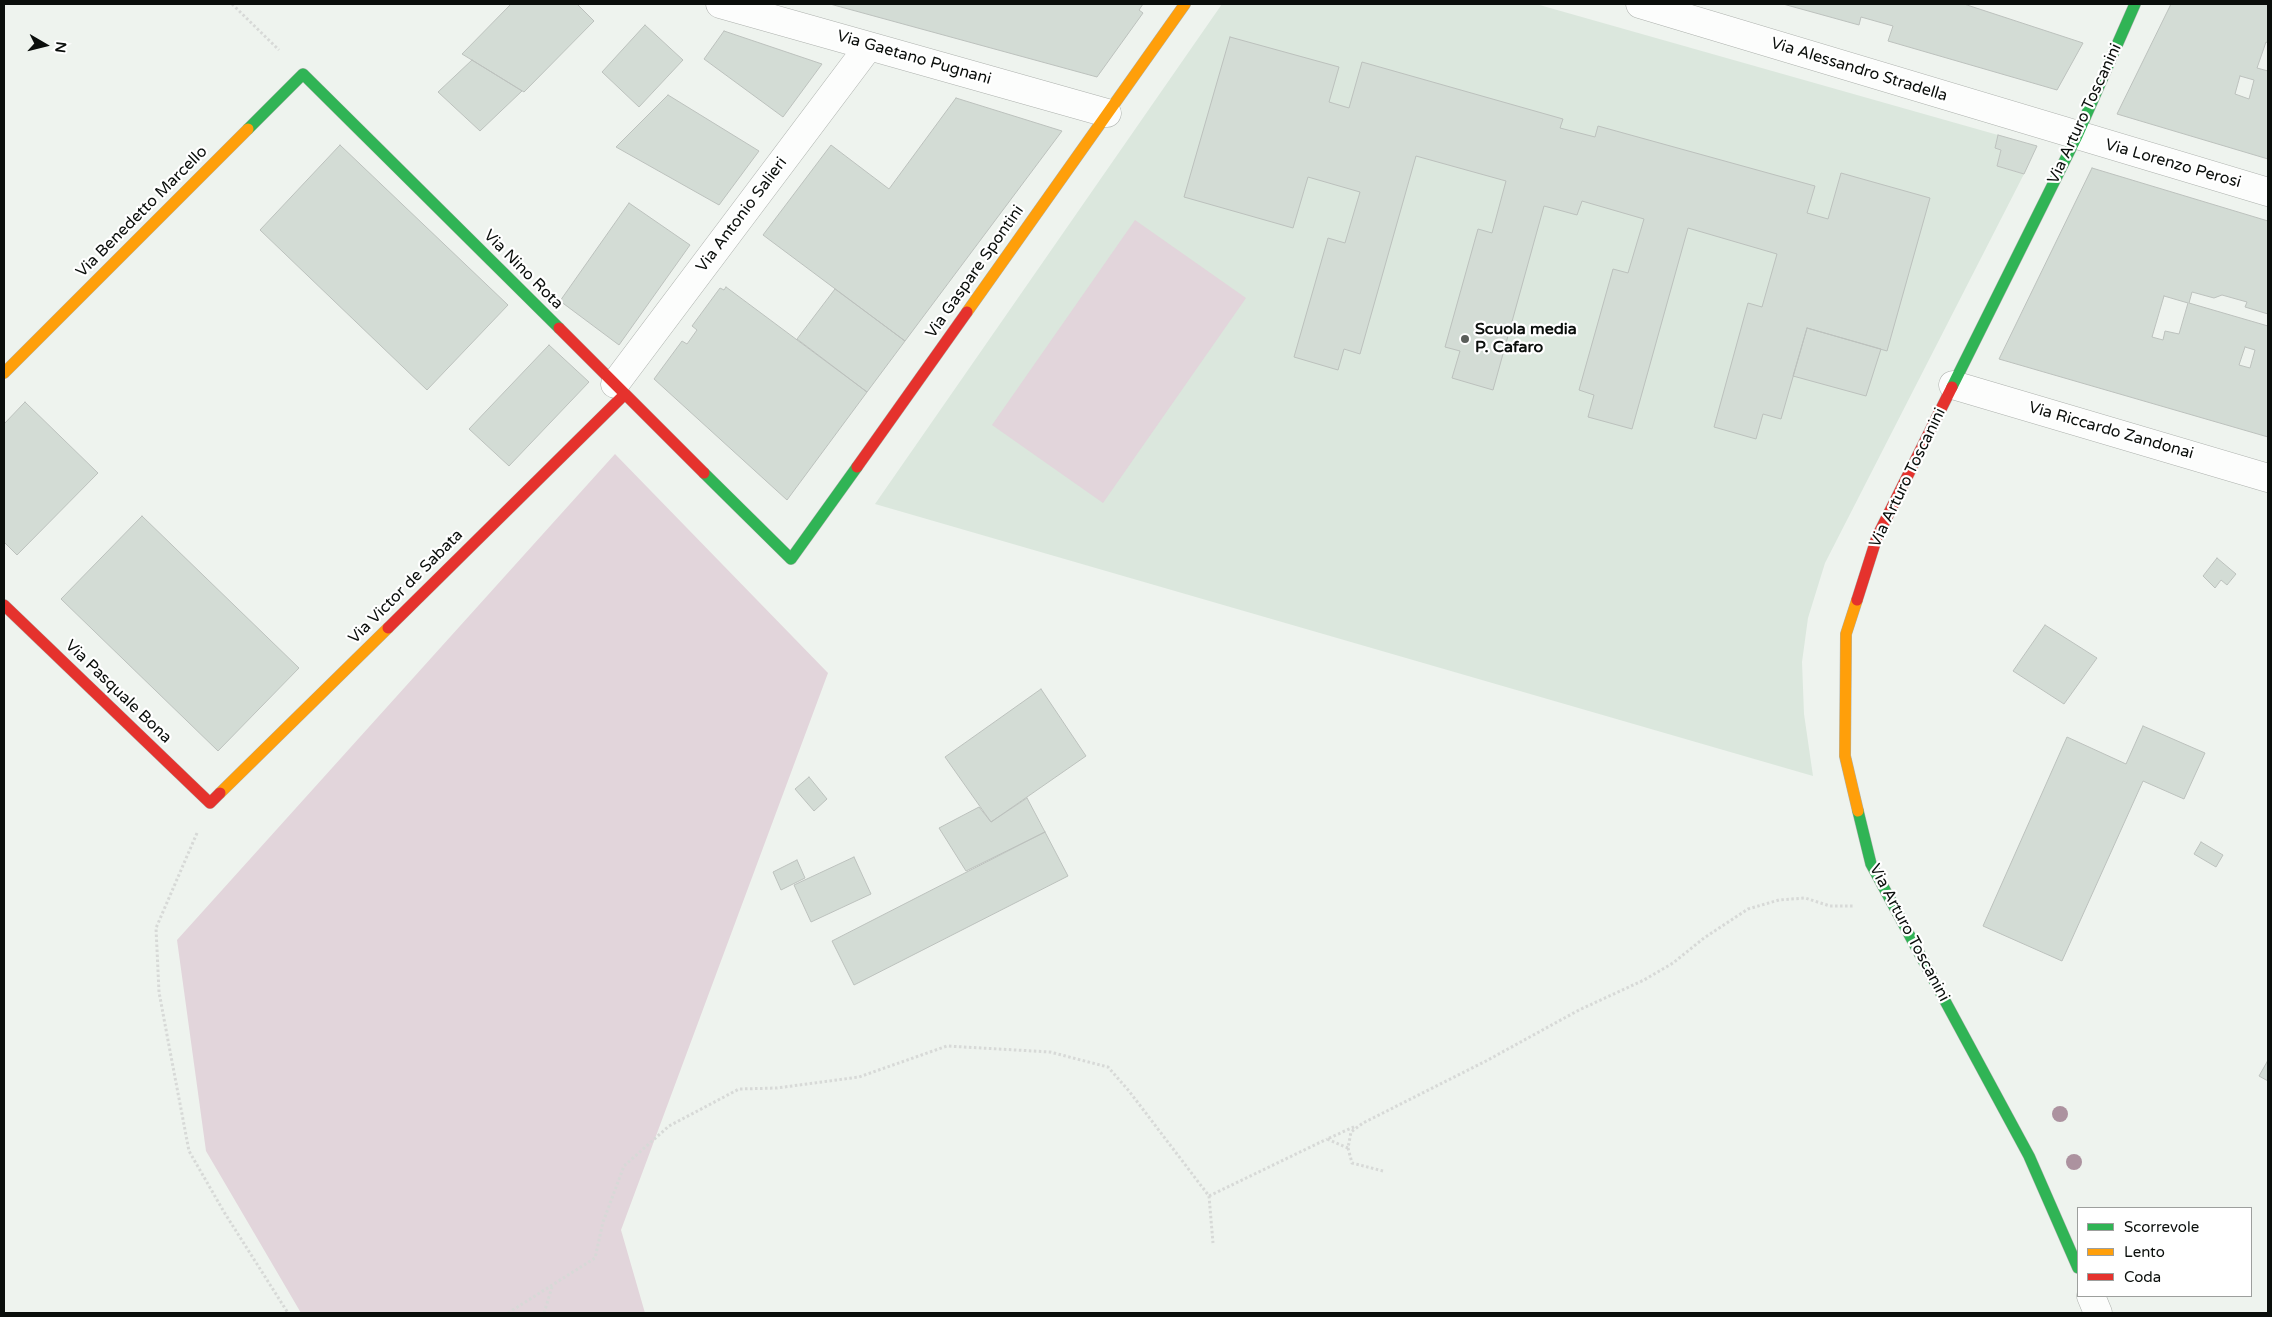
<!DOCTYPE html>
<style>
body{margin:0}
#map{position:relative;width:2272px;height:1317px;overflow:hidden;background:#eef3ee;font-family:"Varela Round",sans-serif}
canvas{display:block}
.frame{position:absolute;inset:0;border:5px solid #0a0e0b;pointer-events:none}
.legend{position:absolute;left:2077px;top:1207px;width:175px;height:90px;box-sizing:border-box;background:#fff;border:1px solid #9d9f9d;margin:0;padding:6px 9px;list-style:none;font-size:15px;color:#0a0e0b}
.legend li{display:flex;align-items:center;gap:10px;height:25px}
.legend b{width:25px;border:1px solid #9d9f9d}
.north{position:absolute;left:20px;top:20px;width:50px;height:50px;-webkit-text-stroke:4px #fff;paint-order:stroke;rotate:98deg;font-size:14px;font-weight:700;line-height:20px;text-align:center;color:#0a0e0b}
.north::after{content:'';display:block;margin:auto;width:18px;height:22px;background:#0a0e0b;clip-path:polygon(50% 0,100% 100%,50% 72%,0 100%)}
</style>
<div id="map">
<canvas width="2272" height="1317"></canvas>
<div class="frame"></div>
<ul class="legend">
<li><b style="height:6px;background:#30b455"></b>Scorrevole</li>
<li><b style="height:6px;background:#ff9f0a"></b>Lento</li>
<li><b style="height:6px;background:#e5322d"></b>Coda</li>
</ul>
<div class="north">N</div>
</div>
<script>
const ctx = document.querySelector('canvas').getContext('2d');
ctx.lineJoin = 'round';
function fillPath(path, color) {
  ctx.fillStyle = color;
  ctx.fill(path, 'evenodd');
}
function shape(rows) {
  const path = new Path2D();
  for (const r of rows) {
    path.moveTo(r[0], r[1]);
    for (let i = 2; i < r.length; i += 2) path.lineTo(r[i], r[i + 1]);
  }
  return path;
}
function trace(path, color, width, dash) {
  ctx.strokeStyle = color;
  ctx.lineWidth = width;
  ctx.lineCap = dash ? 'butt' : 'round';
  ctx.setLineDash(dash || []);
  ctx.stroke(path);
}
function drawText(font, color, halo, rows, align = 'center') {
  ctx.font = font + ' "Varela Round",sans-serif';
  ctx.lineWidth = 4.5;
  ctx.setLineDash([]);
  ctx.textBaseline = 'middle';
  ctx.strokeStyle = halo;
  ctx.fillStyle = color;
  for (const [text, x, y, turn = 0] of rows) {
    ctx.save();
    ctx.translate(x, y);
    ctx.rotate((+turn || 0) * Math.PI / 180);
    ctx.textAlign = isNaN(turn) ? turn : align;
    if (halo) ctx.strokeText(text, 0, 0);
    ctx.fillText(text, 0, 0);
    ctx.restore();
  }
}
fillPath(shape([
 [1222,4,1536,4,1998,135,1995,147,2001,150,1997,166,2024,174,1825,563,1808,618,1802,662,1804,714,1813,776,875,504]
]), '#dbe7dd');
fillPath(shape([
 [1135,220,1246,298,1103,503,992,425],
 [615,454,828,673,621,1230,645,1313,301,1313,206,1151,177,940]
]), '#e2d5db');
const building = shape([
 [511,4,577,4,594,21,524,92,462,54,511,4],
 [830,4,1143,4,1139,10,1143,13,1097,77,830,4],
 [1783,4,1964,4,2083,43,2057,90,1888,41,1893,26,1861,17,1859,25,1783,4],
 [2171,4,2268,4,2268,43,2266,42,2257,68,2268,71,2268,159,2117,114,2171,4],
 [2240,76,2254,80,2249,99,2235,94,2240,76],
 [645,25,683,60,639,107,602,72,645,25],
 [724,31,822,64,783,117,704,59,724,31],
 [1230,37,1339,67,1329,102,1349,108,1362,62,1563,119,1560,128,1595,137,1598,126,1815,186,1807,213,1828,219,1841,173,1930,198,1887,351,1807,328,1781,419,1763,414,1756,439,1714,427,1748,303,1762,307,1777,254,1688,228,1632,429,1588,417,1594,395,1579,390,1613,269,1628,273,1644,219,1582,201,1577,215,1544,206,1493,390,1452,378,1460,351,1445,347,1478,229,1492,233,1506,181,1416,156,1360,354,1344,349,1338,370,1294,357,1328,238,1345,243,1360,192,1308,177,1293,228,1184,197,1230,37],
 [472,60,522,91,480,131,438,92,472,60],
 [668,95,759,151,719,205,616,147,668,95],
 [956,98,1062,131,905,341,763,235,831,145,889,189,956,98],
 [1998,135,2037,146,2024,174,1997,166,2001,150,1995,148,1998,135],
 [340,145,508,305,427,390,260,230,340,145],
 [2092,168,2268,221,2268,314,2245,307,2247,302,2222,295,2214,298,2192,292,2189,303,2268,326,2268,437,1999,359,2092,168],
 [2164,296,2188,303,2179,334,2165,331,2163,340,2152,337,2164,296],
 [2245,347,2255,350,2250,368,2239,365,2245,347],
 [629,203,690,245,619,345,560,301,629,203],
 [726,287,867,392,787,500,654,379,682,341,687,344,697,330,692,326,720,288,724,290,726,287],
 [835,289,905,341,867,392,797,339,835,289],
 [1807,328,1881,349,1866,396,1793,376,1807,328],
 [549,345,589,382,509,466,469,429,549,345],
 [25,402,98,473,17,555,4,542,4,424,25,402],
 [142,516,299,668,218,751,61,599,142,516],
 [2217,558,2236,574,2227,585,2221,580,2215,588,2203,576,2217,558],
 [2045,625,2097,658,2064,704,2013,671,2045,625],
 [1041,689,1086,756,991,822,945,757,1041,689],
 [2143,726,2205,753,2184,799,2143,781,2062,961,1983,926,2067,737,2126,764,2143,726],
 [809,777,827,799,814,811,795,789,809,777],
 [1027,798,1045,832,966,871,939,828,979,807,991,822,1027,798],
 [1045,832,1068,876,854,985,832,941,1045,832],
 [2201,842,2223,855,2216,867,2194,854,2201,842],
 [854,857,871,894,811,922,794,885,854,857],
 [797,860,805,878,781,890,773,872,797,860],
 [2267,1062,2268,1063,2268,1081,2259,1076,2267,1062]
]);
fillPath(building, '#d3dcd5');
trace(building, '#bcc1bd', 1);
const street = shape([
 [720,4,1107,113],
 [1640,4,2268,192],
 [615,384,869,46],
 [1953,385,2268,478],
 [2091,1296,2098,1313]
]);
const fast = shape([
 [248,129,303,74,559,328],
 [1952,387,2077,136,2135,4],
 [704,473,791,559,857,467],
 [1858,811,1871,864,2029,1156,2078,1268]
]);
const slow = shape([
 [967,312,1185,4],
 [4,373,248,129],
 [1857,600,1846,634,1845,756,1858,811],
 [220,793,388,628]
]);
const jam = shape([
 [559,328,704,473],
 [857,467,967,312],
 [1857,600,1877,537,1952,387],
 [4,605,210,803,220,793],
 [388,628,625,394]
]);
trace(street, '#adb1ad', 29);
trace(fast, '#adb1ad', 12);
trace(slow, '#adb1ad', 12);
trace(jam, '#adb1ad', 12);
trace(shape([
 [232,4,279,50],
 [197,833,156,928,159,992,170,1051,189,1151,224,1212,288,1313],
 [1348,1148,1327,1139,1356,1126],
 [1383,1171,1352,1163,1348,1148,1351,1132,1363,1123,1486,1061,1579,1010,1644,980,1673,963,1704,938,1748,909,1779,900,1805,898,1830,906,1854,906],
 [1209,1196,1327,1139],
 [508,1313,595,1258,603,1222,624,1166,669,1126,739,1089,777,1088,859,1077,947,1046,1050,1052,1108,1067,1129,1091,1209,1196,1213,1243],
 [544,1313,552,1287]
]), '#d7d9d7', 3, [2.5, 2.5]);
trace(street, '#fcfdfc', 28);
trace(fast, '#30b455', 11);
trace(slow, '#ff9f0a', 11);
trace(jam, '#e5322d', 11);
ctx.fillStyle = '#ac929f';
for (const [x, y] of [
 [2060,1114],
 [2074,1162]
]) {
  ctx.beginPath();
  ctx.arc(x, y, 8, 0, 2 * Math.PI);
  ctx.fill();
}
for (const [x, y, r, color] of [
 [1465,339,5,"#5a5e5a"]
]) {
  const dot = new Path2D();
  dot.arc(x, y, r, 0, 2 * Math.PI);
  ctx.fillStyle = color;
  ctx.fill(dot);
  trace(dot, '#fff', 2);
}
drawText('16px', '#0a0e0b', '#fff', [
 ["Via Gaetano Pugnani",914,58,16],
 ["Via Alessandro Stradella",1859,70,17],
 ["Via Arturo Toscanini",2085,114,-65],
 ["Via Lorenzo Perosi",2173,164,16],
 ["Via Benedetto Marcello",142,212,-45],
 ["Via Antonio Salieri",742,215,-53],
 ["Via Nino Rota",523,270,45],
 ["Via Gaspare Spontini",975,272,-55],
 ["Via Riccardo Zandonai",2111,431,16],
 ["Via Arturo Toscanini",1908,478,-64],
 ["Via Victor de Sabata",406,587,-45],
 ["Via Pasquale Bona",118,692,44],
 ["Via Arturo Toscanini",1909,933,62]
]);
drawText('bold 16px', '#0a0e0b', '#fff', [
 ["Scuola media",1475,330],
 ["P. Cafaro",1475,348]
], 'left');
</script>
